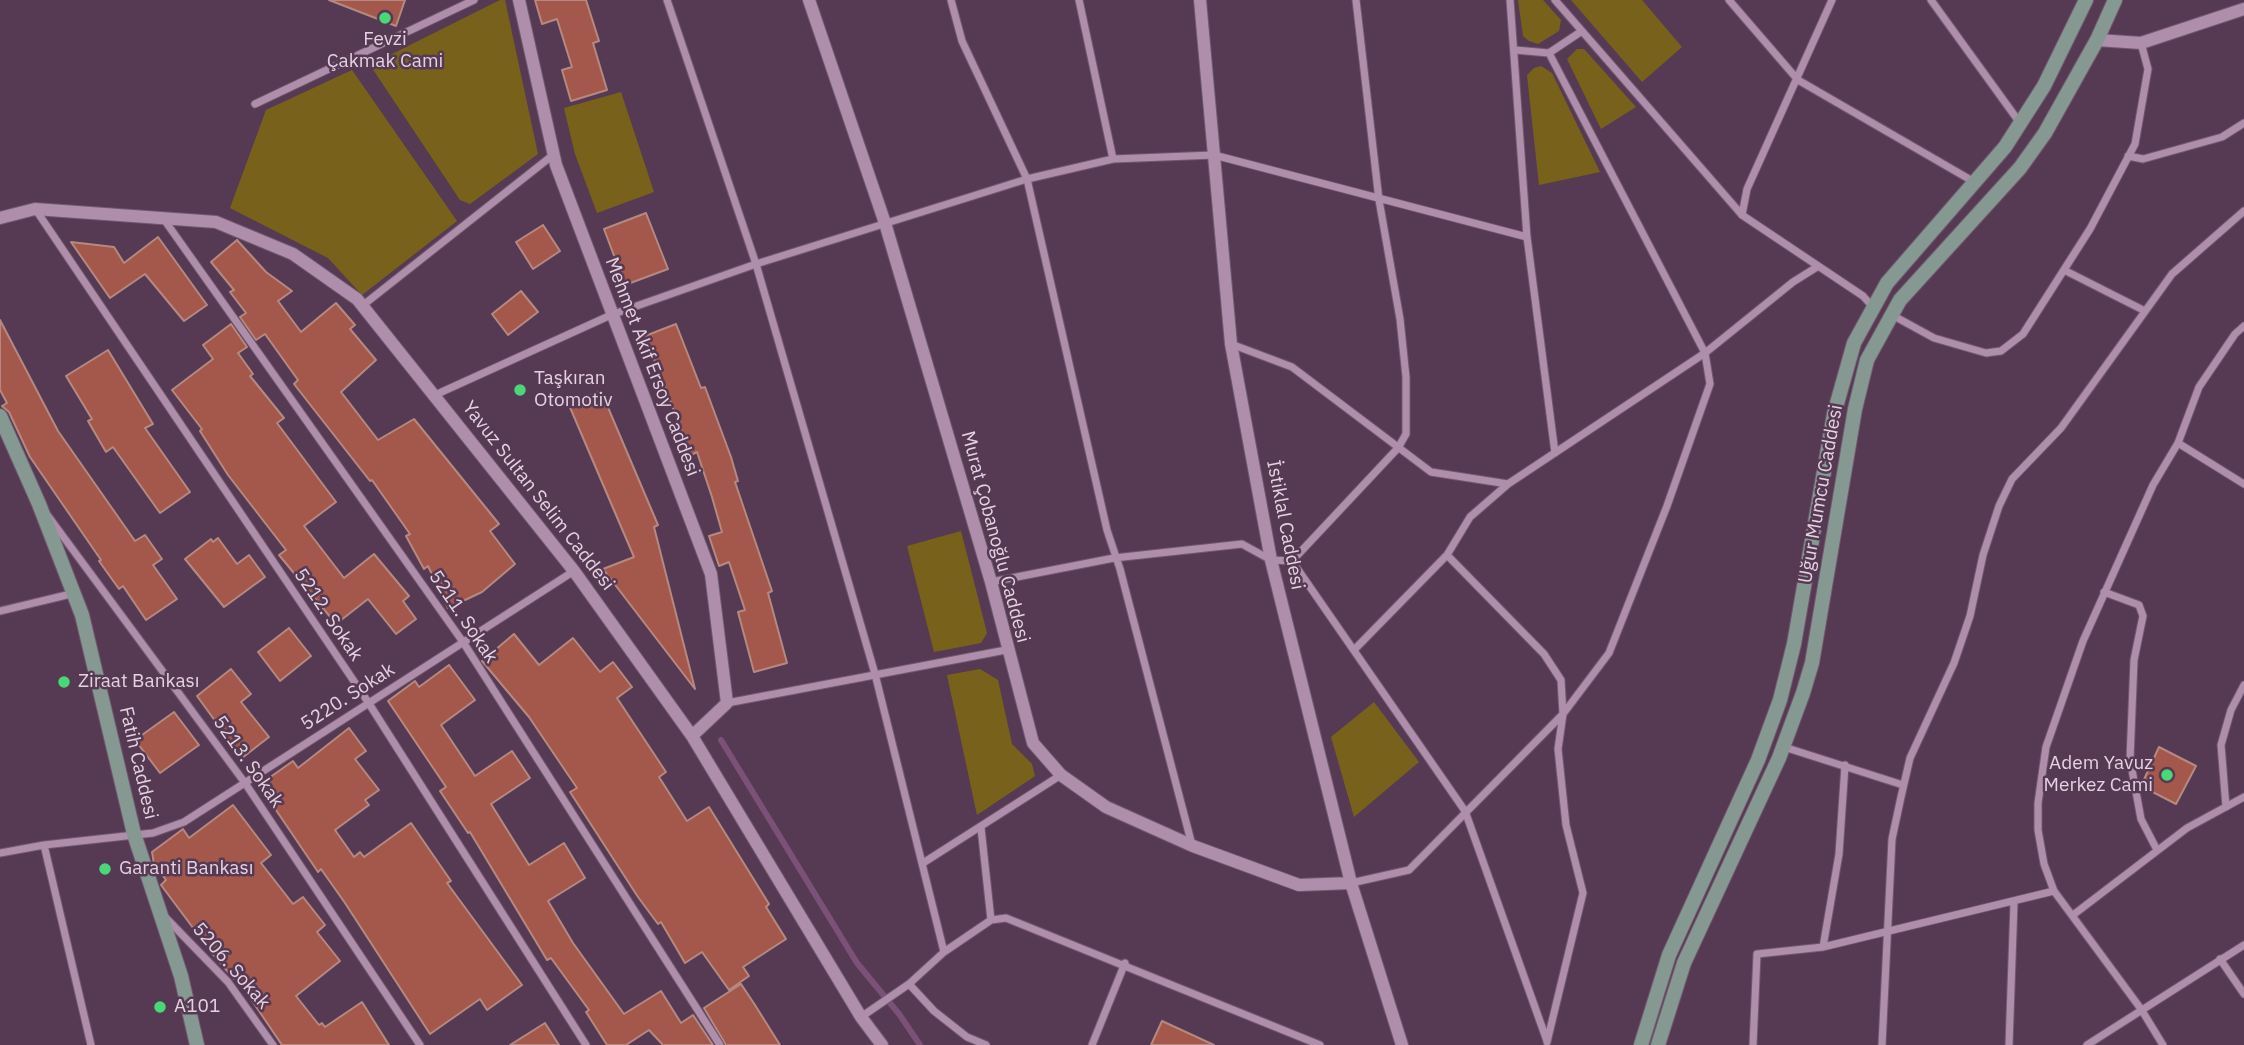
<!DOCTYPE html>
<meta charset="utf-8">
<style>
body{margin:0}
canvas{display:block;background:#563953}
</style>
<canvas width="2244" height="1045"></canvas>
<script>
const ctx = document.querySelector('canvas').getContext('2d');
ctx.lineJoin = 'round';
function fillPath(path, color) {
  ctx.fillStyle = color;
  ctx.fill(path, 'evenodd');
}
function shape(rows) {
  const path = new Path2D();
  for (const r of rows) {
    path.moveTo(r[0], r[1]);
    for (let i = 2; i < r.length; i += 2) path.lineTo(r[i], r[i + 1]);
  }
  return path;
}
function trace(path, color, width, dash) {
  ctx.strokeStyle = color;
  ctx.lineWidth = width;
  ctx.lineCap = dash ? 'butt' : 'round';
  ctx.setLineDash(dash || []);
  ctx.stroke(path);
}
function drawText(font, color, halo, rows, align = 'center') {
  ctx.font = font + ' "IBM Plex Sans",sans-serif';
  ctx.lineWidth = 5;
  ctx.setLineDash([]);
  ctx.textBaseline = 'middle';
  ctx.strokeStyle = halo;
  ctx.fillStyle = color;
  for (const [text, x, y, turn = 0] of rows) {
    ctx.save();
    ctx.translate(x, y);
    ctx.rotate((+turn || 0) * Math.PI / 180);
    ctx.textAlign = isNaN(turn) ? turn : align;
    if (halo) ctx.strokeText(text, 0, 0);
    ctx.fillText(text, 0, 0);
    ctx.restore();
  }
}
fillPath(shape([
 [500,0,505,0,538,154,470,204,460,200,370,65],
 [1518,0,1543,0,1561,20,1559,31,1538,44,1529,41,1523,36],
 [1571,0,1642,0,1682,47,1642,82],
 [1577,49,1584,49,1636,107,1601,129,1567,59],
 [1541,66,1552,73,1600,172,1539,185,1527,75,1534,68],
 [352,70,457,221,362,295,328,258,230,208,266,110],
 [621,92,654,192,597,213,575,154,564,108],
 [961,531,987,633,981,643,934,652,907,546],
 [980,669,998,680,1012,744,1032,764,1035,776,977,815,947,675],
 [1374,702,1419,762,1354,817,1331,737]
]), '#78621b');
trace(shape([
 [721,740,857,963,899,1014,920,1045]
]), '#7c5178', 6);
const building = shape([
 [329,0,405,0,396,26,329,0],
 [535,0,586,0,599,41,593,43,607,90,571,101,562,70,572,67,557,19,542,24,535,0],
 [646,213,668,269,625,285,604,229,646,213],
 [543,225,560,251,533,269,516,242,543,225],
 [158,237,207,305,184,321,145,274,110,298,71,242,114,247,124,263,158,237],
 [237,240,266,272,292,291,278,301,301,332,336,303,355,325,350,329,376,360,341,392,378,440,414,419,499,524,490,531,515,564,482,592,448,608,428,566,424,569,406,536,410,534,372,480,370,481,294,384,298,380,265,334,256,340,240,317,246,313,230,292,234,290,211,262,237,240],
 [521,291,538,312,508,335,492,314,521,291],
 [0,320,58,431,135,541,145,535,162,559,153,565,177,599,146,620,123,586,119,589,99,561,101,560,30,457,9,412,2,406,7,403,0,390,0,320],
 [231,324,247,347,238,353,253,374,250,376,284,418,277,423,336,502,304,526,344,578,374,554,409,596,403,601,416,619,396,634,368,599,336,624,279,555,286,550,228,475,200,431,202,429,172,390,213,359,203,345,231,324],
 [676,324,701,388,705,387,731,457,738,481,735,482,772,591,768,593,787,663,754,672,738,612,745,610,729,562,719,566,709,536,722,532,712,497,697,452,691,455,645,336,676,324],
 [108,350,153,424,145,428,190,492,160,513,113,447,106,452,88,421,92,419,66,376,108,350],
 [601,391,658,525,654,527,695,689,603,569,634,557,569,405,601,391],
 [218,538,237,564,249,555,265,577,224,607,185,559,211,539,213,542,218,538],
 [289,628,311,656,280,681,258,652,289,628],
 [514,634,539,665,573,638,600,672,613,662,632,687,617,698,666,772,659,777,687,821,709,807,769,904,766,907,786,939,743,967,749,976,729,990,702,952,685,963,661,922,658,924,638,897,570,792,577,788,529,717,482,661,514,634],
 [449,665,475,700,441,725,475,776,512,751,530,778,491,804,529,865,564,843,585,878,548,901,573,943,624,1014,661,991,681,1023,693,1015,713,1045,663,1045,649,1030,626,1045,607,1045,586,1012,589,1010,551,958,547,960,470,832,468,833,440,791,446,787,388,701,415,681,419,687,449,665],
 [231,669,251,694,241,702,269,737,242,758,197,696,231,669],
 [174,712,199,745,160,773,135,740,174,712],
 [349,728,366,751,355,759,379,790,365,800,369,805,335,830,354,857,360,852,364,857,411,823,451,881,447,883,522,985,487,1010,480,999,430,1034,345,903,321,869,318,872,259,785,293,761,298,768,349,728],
 [2159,747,2196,766,2176,804,2141,786,2159,747],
 [233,805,271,855,261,863,293,904,303,897,325,925,317,932,340,961,296,996,319,1025,322,1023,325,1027,362,1002,389,1045,282,1045,236,977,234,979,211,952,161,885,166,880,154,864,152,852,183,829,189,838,233,805],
 [741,984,755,1005,780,1045,726,1045,704,1008,741,984],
 [1162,1021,1214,1045,1151,1045,1162,1021],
 [545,1023,559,1045,510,1045,545,1023]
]);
fillPath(building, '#a4574b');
trace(building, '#b58981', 2);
const minor = shape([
 [667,0,756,264,875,674,944,952],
 [951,0,962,41,1027,179,1107,530,1120,569,1192,845],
 [1079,0,1113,159],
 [1510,0,1527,237,1555,453],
 [1555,0,1742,215,1863,296,1872,306],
 [1729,0,1798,80,1976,183],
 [1931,0,2020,123],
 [1515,50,1549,53,1582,31],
 [255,104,474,0],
 [2128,156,2143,159,2222,137,2244,123],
 [36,210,368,702,586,1045],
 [1742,215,1747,189,1832,0],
 [163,218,463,642,720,1045],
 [2064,270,2145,311],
 [362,306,553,155],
 [1892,315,1934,338,1986,353,2001,351,2023,334,2090,229,2135,144,2148,69,2141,43],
 [1231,344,1292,367,1431,472,1508,484],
 [435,395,611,315,756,264,1027,179,1113,159,1214,155,1527,237],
 [2178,443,2244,484],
 [48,516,245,783,420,1045],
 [1447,555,1544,654,1561,680,1563,714,1558,749,1566,825,1583,893,1547,1042],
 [1292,561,1465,811,1547,1041],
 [991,582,1114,558,1242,544,1271,560,1292,561,1398,448,1406,434,1406,377,1400,319,1379,200,1356,0],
 [2104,592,2139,605,2143,616,2134,660,2130,759,2141,819,2157,850],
 [0,611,75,593],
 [1354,650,1447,555,1470,517,1508,484,1705,353,1793,282,1817,267],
 [727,703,1006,650],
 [1784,747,1903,785],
 [2226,807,2221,745,2231,710,2244,685],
 [981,828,991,920],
 [44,845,91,1045],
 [0,853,44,845,153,833,184,822,574,571],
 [923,863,1061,775],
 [1351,883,1409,870,1563,714,1609,653,1667,506,1710,384,1705,353,1549,53],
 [2073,915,2187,828,2244,797],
 [166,918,228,982,273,1045],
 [1823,947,1839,854,1845,765],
 [2220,959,2244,994],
 [909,984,934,1011,967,1037,986,1045],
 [861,1017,909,984,944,952,991,920,1006,918,1320,1045],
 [1092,1045,1125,963],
 [1753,1045,1757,954,1823,947,2054,891],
 [1882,1045,1892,839,1901,797,1910,758,1954,663,1970,616,1983,555,1999,506,2012,479,2061,428,2172,274,2244,211],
 [2009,1045,2014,903],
 [2087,1045,2244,945],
 [2163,1045,2141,1009,2054,891,2044,864,2038,830,2038,803,2046,747,2083,641,2153,485,2178,443,2199,387,2235,334,2244,326]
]);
const tertiary = shape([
 [519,0,556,165,711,574,727,703,692,736],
 [809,0,885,223,991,582,1033,743,1061,775,1106,807,1193,846,1299,885,1351,883],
 [1200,0,1231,344,1271,560,1351,883,1402,1045],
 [2097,40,2141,43,2244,9],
 [0,218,35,209,216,222,293,254,357,299,574,571,692,736,861,1017,882,1045]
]);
const secondary = shape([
 [0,416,39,504,82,615,134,834,181,976,197,1045],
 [1641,1045,1669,955,1758,760,1780,700,1794,644,1834,414,1854,343,1887,283,2005,147,2044,86,2086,0],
 [1658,1045,1684,963,1779,758,1803,693,1812,663,1855,409,1867,360,1900,300,2020,168,2045,133,2097,40,2115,0]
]);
trace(minor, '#70596e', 9);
trace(tertiary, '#70596e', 14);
trace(secondary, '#70596e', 16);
trace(minor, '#af8eab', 7);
trace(tertiary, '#af8eab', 12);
trace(secondary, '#869892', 14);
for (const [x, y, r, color] of [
 [385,18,7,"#4bd677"],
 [520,390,7,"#4bd677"],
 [64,682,7,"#4bd677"],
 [2167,775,7,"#4bd677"],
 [105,869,7,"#4bd677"],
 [160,1007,7,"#4bd677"]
]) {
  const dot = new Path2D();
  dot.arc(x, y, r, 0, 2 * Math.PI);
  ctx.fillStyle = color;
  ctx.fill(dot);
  trace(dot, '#563953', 2.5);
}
drawText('19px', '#e4d2e1', '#563953', [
 ["Fevzi",385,40,"center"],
 ["Çakmak Cami",385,62,"center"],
 ["Taşkıran",534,379],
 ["Otomotiv",534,401],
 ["Ziraat Bankası",78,682],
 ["Adem Yavuz",2153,764,"right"],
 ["Merkez Cami",2153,786,"right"],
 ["Garanti Bankası",119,869],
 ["A101",174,1007]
], 'left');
drawText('19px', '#e4d2e1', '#563953', [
 ["Mehmet Akif Ersoy Caddesi",652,367,69],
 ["Uğur Mumcu Caddesi",1821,494,-80],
 ["Yavuz Sultan Selim Caddesi",538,496,52],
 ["İstiklal Caddesi",1285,525,79],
 ["Murat Çobanoğlu Caddesi",995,537,75],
 ["5212. Sokak",328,615,56],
 ["5211. Sokak",463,617,56],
 ["5220. Sokak",348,697,-33],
 ["5213. Sokak",248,762,55],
 ["Fatih Caddesi",138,763,77],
 ["5206. Sokak",231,966,49]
]);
</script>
